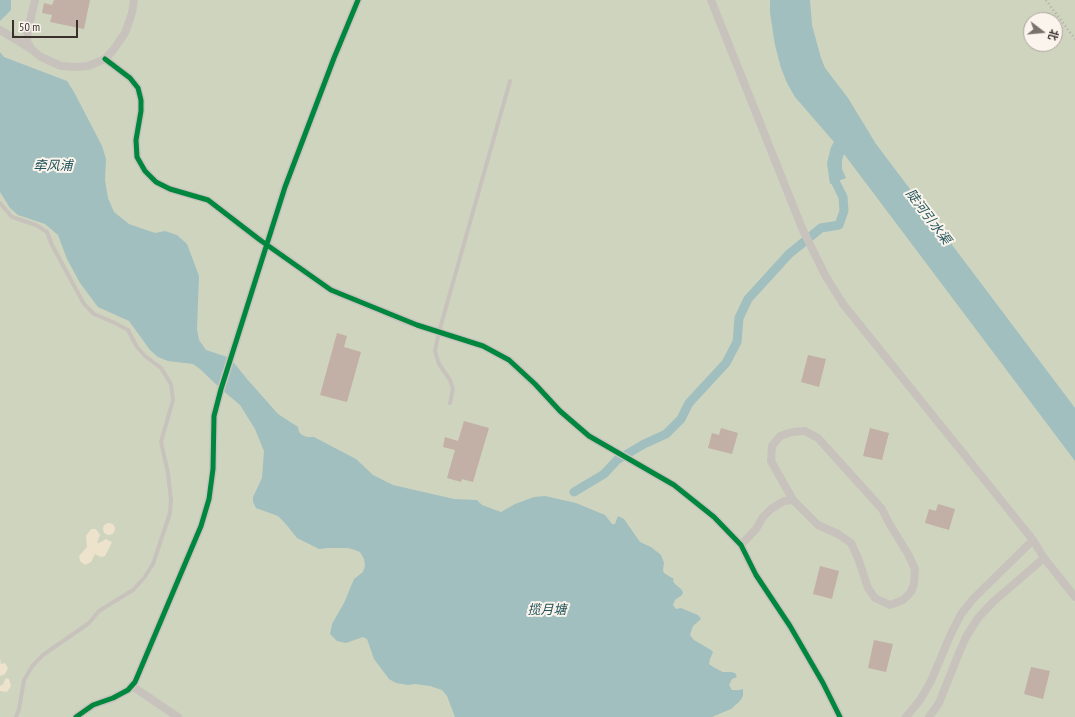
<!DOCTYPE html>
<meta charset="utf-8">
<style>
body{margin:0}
#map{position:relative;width:1075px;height:717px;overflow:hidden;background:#efeae4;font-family:"PT Sans Narrow","Noto Sans SC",sans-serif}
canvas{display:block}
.north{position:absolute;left:1023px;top:12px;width:40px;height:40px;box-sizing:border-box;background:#faf4ed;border:1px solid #ada69f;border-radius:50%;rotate:106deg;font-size:11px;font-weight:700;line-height:16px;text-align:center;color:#39302b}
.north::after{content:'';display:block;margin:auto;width:14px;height:18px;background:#79716c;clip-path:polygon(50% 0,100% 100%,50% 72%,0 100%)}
.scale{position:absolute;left:12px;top:20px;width:66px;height:18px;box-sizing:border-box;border:2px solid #39302b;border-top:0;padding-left:5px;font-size:12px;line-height:14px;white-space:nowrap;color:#39302b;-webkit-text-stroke:3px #faf4ed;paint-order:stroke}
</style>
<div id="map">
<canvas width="1075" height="717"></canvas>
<div class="north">北</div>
<div class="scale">50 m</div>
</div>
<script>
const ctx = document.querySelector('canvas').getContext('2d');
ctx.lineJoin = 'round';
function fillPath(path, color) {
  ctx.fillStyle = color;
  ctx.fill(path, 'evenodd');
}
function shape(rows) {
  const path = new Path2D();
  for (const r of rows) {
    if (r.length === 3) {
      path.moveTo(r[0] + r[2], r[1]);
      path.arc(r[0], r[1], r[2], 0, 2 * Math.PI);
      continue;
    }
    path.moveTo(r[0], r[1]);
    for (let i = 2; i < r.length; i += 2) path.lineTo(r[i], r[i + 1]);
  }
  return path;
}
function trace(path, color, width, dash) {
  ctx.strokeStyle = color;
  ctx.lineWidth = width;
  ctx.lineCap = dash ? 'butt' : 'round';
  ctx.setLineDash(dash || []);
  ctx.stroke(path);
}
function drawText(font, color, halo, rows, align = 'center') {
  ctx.font = font + ' "PT Sans Narrow","Noto Sans SC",sans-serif';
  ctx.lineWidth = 4;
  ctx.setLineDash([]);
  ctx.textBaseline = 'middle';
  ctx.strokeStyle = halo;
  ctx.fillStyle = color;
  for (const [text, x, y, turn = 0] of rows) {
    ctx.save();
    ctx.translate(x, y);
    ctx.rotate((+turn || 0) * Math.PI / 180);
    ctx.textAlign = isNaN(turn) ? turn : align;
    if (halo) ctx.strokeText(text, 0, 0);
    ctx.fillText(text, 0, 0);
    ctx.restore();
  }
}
fillPath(shape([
 [0,0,1075,0,1075,717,0,717],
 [1031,20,1055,20,1055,44,1031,44]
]), '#cfd4bf');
fillPath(shape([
 [109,529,6],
 [91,529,96,529,100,535,97,543,99,543,106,539,112,542,105,556,101,557,95,554,91,562,85,565,80,561,79,556,87,547,86,536],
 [0,658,1,664,5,663,8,668,5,674,0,676],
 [6,678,9,679,11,686,7,692,0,691,0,686,3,684]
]), '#ede2cc');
fillPath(shape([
 [0,0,11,0,11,10,0,21],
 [770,0,810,0,812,25,821,58,825,68,848,98,876,144,1075,408,1075,461,844,154,842,160,842,169,846,178,830,184,827,163,831,147,834,142,795,97,787,83,781,68,775,45,770,13],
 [0,52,4,57,67,81,74,92,102,146,106,159,105,180,108,198,114,212,129,224,155,233,165,231,177,235,187,244,199,276,197,329,199,340,206,350,230,358,247,379,278,414,298,427,299,432,302,435,307,437,314,437,356,459,373,475,393,485,454,499,477,500,482,505,501,512,515,504,534,497,545,496,576,503,605,515,612,524,615,524,618,516,624,519,640,542,651,547,661,555,664,563,663,570,664,573,674,579,673,581,675,584,681,589,683,592,682,595,675,600,673,605,676,609,681,608,698,615,701,619,693,626,690,635,694,640,711,650,713,652,710,659,709,664,713,667,723,672,731,672,735,673,737,677,732,679,729,685,732,690,739,690,743,689,743,696,740,701,731,709,712,717,455,717,447,696,442,690,430,686,415,684,408,685,396,683,389,679,374,659,367,639,363,637,346,643,337,641,330,634,332,624,344,603,354,579,363,572,365,566,364,559,360,552,352,549,347,548,328,548,319,549,297,538,285,523,278,516,256,508,253,502,253,497,262,478,264,451,255,429,240,405,221,389,200,369,193,364,168,361,158,357,150,350,129,321,98,307,80,283,67,259,58,235,45,224,18,215,10,208,0,192]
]), '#a1bfbf');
trace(shape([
 [574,492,604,474,617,460,644,444,666,434,681,419,689,403,726,363,737,342,739,318,748,299,789,254,821,228,839,225,844,211,843,197,834,179,834,172]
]), '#a1bfbf', 9);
fillPath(shape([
 [54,0,90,0,84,29,50,22,52,15,42,13,44,3,52,5],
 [337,333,347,336,344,347,361,352,347,402,320,395],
 [808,355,826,359,819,387,801,382],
 [464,421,489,428,473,482,462,479,461,482,447,478,455,450,443,447,445,437,458,441],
 [721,428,738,433,732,454,708,448,712,433,719,435],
 [870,428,889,433,882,460,863,456],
 [938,504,955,509,949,530,925,523,929,509,936,511],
 [820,566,839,571,832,599,813,594],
 [874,640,893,644,886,672,868,668],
 [1031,667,1050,671,1043,699,1024,694]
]), '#c2afa6');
trace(shape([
 [0,203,12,217,36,225,47,232,52,245,84,304,94,314,115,323,128,330,137,347,145,356,161,368,171,384,173,400,161,442,168,473,171,500,170,513,153,564,144,578,133,590,99,611,89,623,43,655,33,665,24,680,19,709,16,717],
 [450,403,453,389,450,380,439,364,435,351,439,332,510,81]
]), '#c8c2bd', 4);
trace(shape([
 [35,0,28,30,27,41,31,49,41,57,61,66,75,67,88,66,105,59,114,49,125,33,132,13,134,0],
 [711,0,802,228,825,275,843,304,1033,540,1044,558,1075,597],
 [0,30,30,48],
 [105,59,130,78,138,88,141,100,141,111,136,140,137,157,145,171,156,182,170,189,208,200,260,240],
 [273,249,331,290,417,325,483,346,509,360,535,384,560,411,589,436,674,485,714,517,741,545,756,575,790,626,823,683,840,717],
 [741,545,756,529,763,517,771,509,784,501,793,500,818,525,838,534,851,543,858,558,868,588,875,598,890,605,903,600,911,592,914,584,915,569,908,554,889,523,882,509,818,438,805,431,792,432,780,436,772,446,771,461,793,500],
 [132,686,178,717],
 [76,717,93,705,113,698,128,690,135,682,201,526,209,499,213,469,214,416,221,389,285,187,334,58,358,0],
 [906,717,920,700,931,681,950,636,961,614,973,599,1033,540],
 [929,717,939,703,959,653,966,637,978,618,993,602,1044,558]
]), '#c8c2bd', 8);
trace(shape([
 [1046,0,1075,39]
]), '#b0aba7', 2.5, [1, 3]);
trace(shape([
 [260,240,273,249]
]), '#c8c2bd', 8);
trace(shape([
 [105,59,130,78,138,88,141,100,141,111,136,140,137,157,145,171,156,182,170,189,208,200,260,240,331,290,417,325,483,346,509,360,535,384,560,411,589,436,674,485,714,517,741,545,756,575,790,626,823,683,840,717],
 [76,717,93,705,113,698,128,690,135,682,201,526,209,499,213,469,214,416,221,389,285,187,334,58,358,0]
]), '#00873e', 5);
drawText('italic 13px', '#21545a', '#faf4ed', [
 ["牵风浦",53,166],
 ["陡河引水渠",928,217,53],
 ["揽月塘",547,610]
]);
</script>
